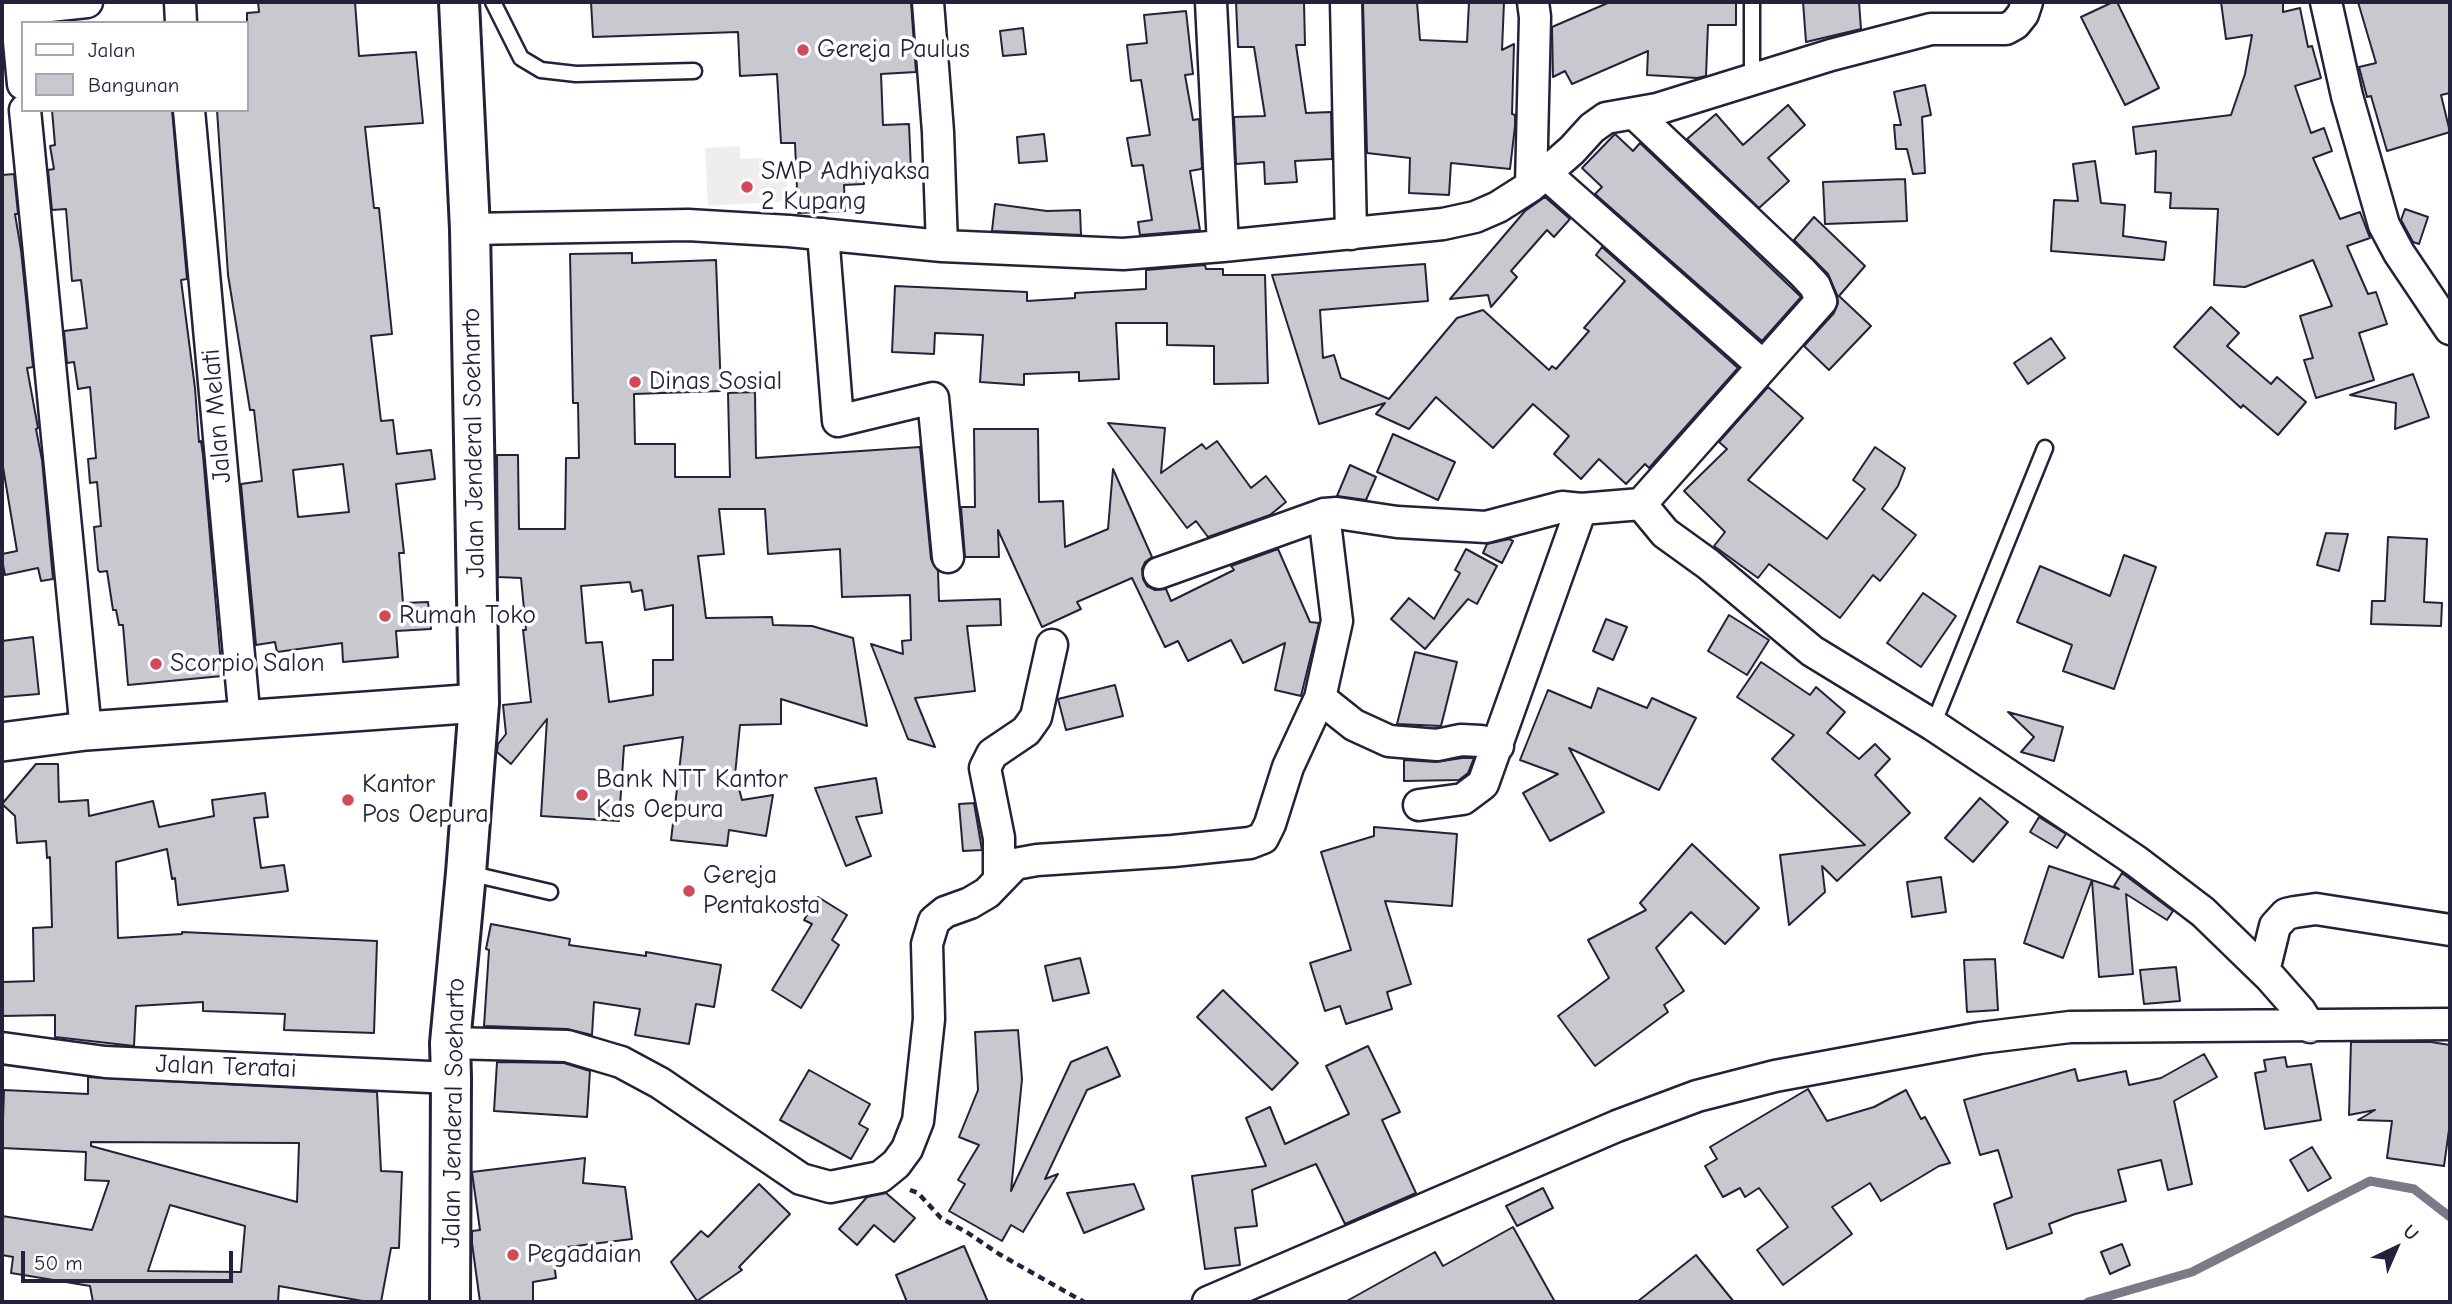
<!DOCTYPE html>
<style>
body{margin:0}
#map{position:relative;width:2452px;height:1304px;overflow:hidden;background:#fff;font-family:"Comic Neue",sans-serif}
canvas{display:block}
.frame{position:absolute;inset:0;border:4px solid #22223b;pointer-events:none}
.legend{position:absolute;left:21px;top:21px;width:228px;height:91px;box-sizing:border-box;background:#fff;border:2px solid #a7a7b1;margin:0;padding:9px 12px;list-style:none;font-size:21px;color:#22223b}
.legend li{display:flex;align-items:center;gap:14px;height:35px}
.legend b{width:35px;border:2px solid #a7a7b1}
.north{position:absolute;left:2361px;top:1213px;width:70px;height:70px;-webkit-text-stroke:5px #fff;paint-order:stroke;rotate:44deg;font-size:19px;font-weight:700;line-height:28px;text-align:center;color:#22223b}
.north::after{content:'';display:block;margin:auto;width:24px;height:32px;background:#22223b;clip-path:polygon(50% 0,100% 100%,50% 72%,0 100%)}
.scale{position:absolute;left:21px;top:1251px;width:212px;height:32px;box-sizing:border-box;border:4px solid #22223b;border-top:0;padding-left:9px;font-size:21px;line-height:24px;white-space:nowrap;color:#22223b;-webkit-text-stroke:5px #fff;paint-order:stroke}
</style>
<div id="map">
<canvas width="2452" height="1304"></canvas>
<div class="frame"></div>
<ul class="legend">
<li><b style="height:9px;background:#fff"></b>Jalan</li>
<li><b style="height:19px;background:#c8c8cf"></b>Bangunan</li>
</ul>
<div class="north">U</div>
<div class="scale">50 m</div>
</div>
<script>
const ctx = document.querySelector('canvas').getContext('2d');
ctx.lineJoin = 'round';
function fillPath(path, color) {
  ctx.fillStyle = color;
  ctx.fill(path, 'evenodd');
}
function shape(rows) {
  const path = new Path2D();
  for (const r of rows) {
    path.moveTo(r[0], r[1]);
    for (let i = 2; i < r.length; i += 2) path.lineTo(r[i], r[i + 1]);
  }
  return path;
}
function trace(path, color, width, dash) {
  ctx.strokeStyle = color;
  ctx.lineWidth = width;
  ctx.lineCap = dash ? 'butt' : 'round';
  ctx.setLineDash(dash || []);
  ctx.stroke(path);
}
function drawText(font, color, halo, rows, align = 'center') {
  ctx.font = font + ' "Comic Neue",sans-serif';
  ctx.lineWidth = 7;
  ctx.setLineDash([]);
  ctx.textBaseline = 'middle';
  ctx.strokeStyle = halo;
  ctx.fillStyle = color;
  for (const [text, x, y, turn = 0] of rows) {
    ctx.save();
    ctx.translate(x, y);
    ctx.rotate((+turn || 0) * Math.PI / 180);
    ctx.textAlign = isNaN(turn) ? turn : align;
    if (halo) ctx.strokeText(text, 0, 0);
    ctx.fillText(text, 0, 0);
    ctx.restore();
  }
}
fillPath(shape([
 [740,146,740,159,769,158,770,172,787,172,788,201,708,206,705,148]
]), '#eeeef1');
trace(shape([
 [2088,1302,2192,1272,2370,1181,2414,1189,2450,1217]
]), '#7a7a88', 9);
const building = shape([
 [258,2,355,2,359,56,416,52,423,123,365,127,374,208,379,208,392,334,371,336,381,421,393,420,397,454,431,450,435,479,396,484,404,553,399,553,403,603,428,602,431,629,396,631,398,657,343,662,342,643,277,652,275,642,256,645,241,484,262,481,254,410,250,410,228,275,217,110,247,110,247,13,259,12,258,2],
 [343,464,349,512,298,517,293,470,343,464],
 [591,2,911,2,916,72,881,74,883,125,909,124,911,170,864,172,864,184,844,185,845,211,798,213,795,143,781,143,777,74,740,76,738,32,593,37,591,2],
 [1236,2,1304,2,1305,45,1296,45,1306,113,1331,112,1332,159,1295,161,1297,182,1265,184,1264,162,1236,164,1234,117,1265,116,1254,47,1238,47,1236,2],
 [1363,2,1417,2,1420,40,1467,42,1469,2,1504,2,1502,50,1514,44,1512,114,1515,115,1515,126,1510,169,1451,163,1449,195,1409,193,1410,158,1367,153,1363,2],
 [1610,2,1736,2,1736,25,1708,25,1706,76,1697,78,1647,75,1648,51,1572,84,1565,71,1553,77,1552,27,1610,2],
 [1803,2,1859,2,1861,29,1806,42,1803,2],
 [2113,2,2117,2,2159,88,2125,105,2081,17,2113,2],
 [2221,2,2283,2,2283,12,2300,8,2308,47,2312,46,2321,78,2295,86,2311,133,2324,128,2332,151,2313,158,2340,219,2360,212,2370,238,2347,246,2368,294,2376,292,2387,324,2359,333,2374,380,2316,398,2304,360,2313,358,2300,316,2332,306,2313,260,2245,287,2214,285,2218,209,2170,208,2171,193,2155,192,2156,151,2136,154,2133,127,2231,115,2245,74,2252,35,2226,39,2221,2],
 [2358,2,2450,2,2450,93,2441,95,2450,132,2387,151,2371,96,2367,97,2359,67,2376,63,2358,2],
 [1186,11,1193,74,1185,75,1193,120,1199,119,1202,167,1201,169,1190,171,1200,230,1140,235,1138,222,1152,220,1143,165,1132,166,1127,138,1150,135,1141,80,1131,81,1127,45,1147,43,1144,15,1186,11],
 [1023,28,1026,54,1003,56,1000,31,1023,28],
 [1925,85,1931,115,1922,117,1925,173,1913,174,1907,149,1896,149,1894,125,1901,125,1894,92,1925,85],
 [1788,105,1805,125,1768,158,1789,181,1759,208,1687,139,1716,114,1743,145,1788,105],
 [52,110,172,110,187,279,181,280,195,388,199,442,201,441,203,455,222,676,128,685,123,625,119,625,116,610,113,610,107,571,100,572,98,570,94,527,101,526,97,482,90,483,88,459,96,458,90,387,78,389,74,362,67,363,64,331,87,328,81,280,72,281,66,209,52,210,48,170,54,169,50,146,55,145,52,110],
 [1044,134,1047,161,1019,163,1017,137,1044,134],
 [1615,134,1633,151,1640,143,1800,296,1801,297,1762,341,1595,194,1602,187,1582,168,1615,134],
 [2095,161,2101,203,2125,205,2123,236,2166,242,2164,260,2051,251,2054,200,2078,201,2073,164,2095,161],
 [14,174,18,214,15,214,21,250,33,367,27,368,38,428,36,429,42,460,53,579,41,581,38,568,5,575,2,560,2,554,17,551,2,461,2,175,14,174],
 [1905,179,1907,221,1825,224,1823,182,1905,179],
 [1545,197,1570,219,1554,237,1547,230,1511,271,1517,277,1491,307,1488,295,1450,299,1525,211,1545,197],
 [995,204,1047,211,1080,210,1081,235,992,231,995,204],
 [2405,209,2428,217,2419,244,2413,242,2401,220,2405,209],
 [1814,217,1865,266,1839,296,1871,326,1829,370,1804,346,1834,313,1838,303,1837,295,1828,274,1794,240,1814,217],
 [1602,247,1738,368,1649,468,1645,464,1626,484,1599,459,1581,479,1554,454,1569,436,1533,404,1493,448,1436,397,1409,429,1376,414,1385,403,1319,424,1272,275,1425,264,1428,301,1320,310,1323,358,1334,355,1341,378,1389,399,1457,318,1483,310,1549,370,1552,366,1556,369,1589,331,1584,328,1625,281,1596,255,1602,247],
 [632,253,632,263,716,260,721,391,634,394,635,444,675,444,675,477,730,477,728,393,755,392,756,458,920,447,931,559,938,571,939,601,1000,599,1001,625,967,626,975,691,915,698,935,747,908,739,871,644,903,654,902,641,911,640,910,595,842,597,840,549,768,554,765,509,719,509,724,554,698,556,706,618,772,617,773,625,812,626,853,638,867,726,781,699,781,724,740,725,734,785,738,785,742,800,773,795,766,836,729,830,727,846,671,840,683,737,624,746,619,821,541,816,547,719,511,764,497,752,498,744,506,734,503,705,531,702,523,630,526,630,521,578,498,577,497,455,518,455,519,529,565,529,566,458,579,458,578,403,573,403,570,254,632,253],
 [630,582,632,592,642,590,645,610,673,605,673,660,653,660,653,695,609,702,602,642,586,643,581,586,630,582],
 [1205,265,1206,269,1223,269,1223,275,1265,275,1268,383,1214,384,1214,346,1167,345,1167,323,1116,323,1119,379,1079,381,1079,372,1024,374,1024,385,980,382,983,335,935,333,934,354,892,352,895,286,1027,292,1027,301,1075,298,1075,293,1146,289,1146,270,1205,265],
 [2211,307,2239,333,2227,346,2271,384,2277,377,2306,402,2278,435,2243,405,2241,408,2174,347,2211,307],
 [2051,338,2065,358,2028,384,2014,363,2051,338],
 [2413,374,2429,417,2395,429,2396,403,2350,395,2413,374],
 [1768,387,1803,418,1748,480,1827,539,1865,489,1853,480,1875,447,1905,468,1898,486,1882,509,1916,535,1880,581,1873,575,1840,618,1769,564,1758,578,1714,546,1725,532,1684,491,1727,449,1719,442,1768,387],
 [1108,423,1165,428,1161,473,1202,444,1206,449,1217,441,1251,488,1266,476,1286,502,1270,515,1208,537,1196,521,1187,528,1108,423],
 [974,429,1038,429,1039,502,1063,501,1065,547,1108,529,1113,469,1152,557,1145,562,1142,569,1143,579,1147,586,1155,590,1166,589,1171,601,1234,570,1231,566,1278,549,1310,622,1319,623,1301,696,1275,690,1285,643,1243,663,1231,640,1188,661,1178,641,1165,647,1132,578,1077,602,1081,609,1042,627,998,530,999,557,965,557,961,507,975,507,974,429],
 [1393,434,1455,462,1438,500,1377,472,1393,434],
 [1350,465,1376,477,1366,500,1337,496,1350,465],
 [2326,533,2348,534,2339,571,2317,565,2326,533],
 [2388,537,2427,539,2424,602,2442,603,2441,626,2371,624,2372,601,2385,601,2388,537],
 [1509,539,1513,541,1502,563,1483,553,1487,544,1509,539],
 [1466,549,1497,566,1477,604,1468,599,1425,649,1391,619,1409,598,1434,619,1460,573,1455,570,1466,549],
 [2124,555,2156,567,2114,689,2063,671,2072,645,2017,622,2040,566,2110,596,2124,555],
 [1923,593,1956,616,1921,667,1887,643,1923,593],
 [1729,615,1769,640,1747,675,1708,651,1729,615],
 [1606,619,1627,627,1613,660,1593,651,1606,619],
 [33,637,39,694,2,697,2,641,33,637],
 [1415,652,1457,662,1441,726,1397,724,1415,652],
 [1761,662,1810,695,1816,687,1845,712,1827,733,1859,759,1875,744,1890,759,1875,775,1910,813,1837,881,1822,866,1825,892,1789,925,1780,855,1865,845,1772,759,1794,735,1737,697,1761,662],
 [1115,685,1123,716,1066,730,1058,699,1115,685],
 [1598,688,1647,708,1652,698,1696,718,1659,790,1569,748,1604,812,1550,841,1523,793,1558,774,1520,760,1548,690,1591,708,1598,688],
 [2008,712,2063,727,2054,761,2021,752,2034,737,2008,712],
 [1462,758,1474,758,1468,773,1459,780,1404,781,1404,760,1436,762,1462,758],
 [36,764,58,764,59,802,88,800,89,816,153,801,159,827,214,816,212,800,265,793,268,817,254,818,261,868,284,865,288,891,178,905,175,878,172,879,167,849,116,862,118,938,182,934,182,932,377,941,374,1033,284,1030,285,1014,203,1011,203,1002,136,1006,134,1046,55,1037,55,1015,2,1016,2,982,34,981,33,928,52,927,50,857,47,858,46,841,17,843,15,816,2,804,36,764],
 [876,778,882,813,856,817,871,856,846,866,815,788,876,778],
 [1980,798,2008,822,1973,862,1945,838,1980,798],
 [974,803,982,850,963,851,959,804,974,803],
 [2039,817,2066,834,2057,848,2030,832,2039,817],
 [1374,827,1457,834,1452,906,1385,901,1411,984,1387,992,1392,1009,1346,1024,1340,1006,1325,1011,1310,963,1351,950,1321,852,1374,836,1374,827],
 [1692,844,1759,908,1725,944,1691,912,1656,948,1684,991,1664,1005,1668,1012,1595,1066,1558,1016,1609,978,1588,940,1646,910,1640,903,1692,844],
 [2049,866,2119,889,2114,886,2122,873,2173,911,2167,920,2126,894,2133,974,2099,977,2092,880,2063,958,2024,943,2049,866],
 [1941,877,1946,912,1912,917,1907,882,1941,877],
 [818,897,847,915,832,940,839,945,801,1008,772,990,812,924,804,920,818,897],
 [491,924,570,939,569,945,646,956,646,952,721,965,714,1007,696,1004,689,1044,635,1035,640,1009,594,1002,592,1035,567,1029,484,1026,489,950,486,949,491,924],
 [1080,958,1089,993,1053,1001,1045,966,1080,958],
 [1995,959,1998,1010,1967,1012,1964,960,1995,959],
 [2176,967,2180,1001,2144,1004,2140,970,2176,967],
 [1223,990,1298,1063,1272,1090,1197,1017,1223,990],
 [1018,1030,1022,1079,1011,1191,1071,1062,1107,1047,1120,1076,1087,1090,1045,1179,1058,1174,1023,1232,1011,1225,1002,1241,949,1211,965,1184,958,1180,979,1145,959,1137,978,1090,975,1032,1018,1030],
 [2351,1042,2431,1042,2450,1045,2450,1123,2444,1166,2387,1158,2392,1121,2358,1120,2375,1110,2349,1115,2351,1042],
 [1368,1046,1400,1112,1382,1120,1416,1193,1345,1224,1316,1164,1252,1190,1257,1226,1235,1228,1240,1265,1205,1269,1192,1176,1266,1166,1246,1118,1270,1107,1285,1144,1349,1114,1326,1066,1368,1046],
 [2204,1054,2217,1077,2174,1101,2192,1184,2168,1190,2161,1160,2118,1170,2126,1201,2075,1214,2049,1224,2052,1233,2007,1249,1994,1204,2012,1197,1998,1150,1980,1155,1964,1100,2075,1069,2078,1081,2126,1071,2129,1085,2161,1078,2204,1054],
 [2285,1057,2287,1067,2311,1064,2321,1120,2265,1129,2255,1073,2266,1071,2264,1060,2285,1057],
 [497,1062,564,1063,590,1071,587,1117,494,1111,497,1062],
 [809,1070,870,1104,859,1124,868,1129,851,1159,780,1120,809,1070],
 [88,1077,377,1092,381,1171,402,1172,399,1248,391,1248,381,1302,368,1302,279,1286,278,1302,93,1302,90,1286,11,1273,13,1257,2,1255,2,1216,92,1230,109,1181,85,1180,86,1152,2,1148,4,1090,88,1094,88,1077],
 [91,1142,299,1143,297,1202,91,1146,91,1142],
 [170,1205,245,1226,241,1272,148,1271,170,1205],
 [1808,1089,1827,1121,1874,1107,1906,1090,1921,1119,1925,1117,1950,1163,1939,1166,1881,1201,1870,1183,1832,1207,1852,1234,1783,1285,1757,1250,1788,1227,1759,1188,1745,1197,1740,1188,1723,1197,1705,1166,1717,1159,1710,1147,1808,1089],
 [2312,1147,2331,1178,2308,1191,2290,1160,2312,1147],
 [585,1158,583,1183,625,1187,632,1239,552,1249,556,1278,533,1282,533,1302,480,1302,472,1243,472,1231,480,1230,472,1172,585,1158],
 [759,1184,790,1214,739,1267,742,1270,697,1301,671,1262,701,1231,708,1237,759,1184],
 [1134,1184,1144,1209,1084,1233,1067,1193,1134,1184],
 [1543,1188,1553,1208,1517,1226,1506,1206,1543,1188],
 [886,1193,915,1218,894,1242,874,1225,857,1245,839,1229,867,1197,886,1193],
 [1513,1227,1555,1302,1345,1302,1435,1252,1443,1266,1513,1227],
 [2122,1244,2130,1265,2110,1274,2101,1252,2122,1244],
 [964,1246,988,1302,907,1302,896,1275,964,1246],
 [1696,1255,1734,1302,1637,1302,1696,1255]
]);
fillPath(building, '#c8c8cf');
trace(building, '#22223b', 2);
const service = shape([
 [493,2,521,58,541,70,576,74,694,71],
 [1752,2,1752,79],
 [1933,725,2045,448],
 [468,873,550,892]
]);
const minor = shape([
 [180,2,181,23],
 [928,2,938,132,942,246],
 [1211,2,1223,246],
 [1346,2,1351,234],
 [2326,2,2347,96,2384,225,2399,253,2450,329],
 [16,9,23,84],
 [2,11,87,2],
 [25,110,86,731],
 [189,110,245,721],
 [1635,114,1802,272,1815,286,1821,301,1641,504],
 [1545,173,1763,366],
 [1531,186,1535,17,1533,2],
 [470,229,688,225,789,231,942,246,1123,254,1223,246,1443,224,1475,217,1498,207,1531,186,1572,150,1592,128,1606,118,1657,109,1831,55,1931,29,2006,29,2015,24,2023,14,2027,2],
 [823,234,838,421,933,398,948,557],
 [1159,573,1324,514,1337,513,1397,522,1486,527,1562,507,1581,509,1641,504,1665,533,1708,564,1812,651,1933,725,2080,823,2136,861,2203,912,2270,977,2300,1011,2310,1027],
 [1320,698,1354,725,1389,741,1437,745,1461,740,1481,741,1498,746],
 [1419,805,1463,799,1483,784,1581,509],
 [999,878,999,838,985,768,992,754,1026,731,1036,717,1052,645],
 [2264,971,2275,926,2286,914,2295,912,2316,909,2450,930],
 [450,1043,567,1046,621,1062,660,1083,801,1179,830,1187,880,1177,896,1164,907,1149,918,1121,929,1019,927,944,934,921,945,912,970,903,987,893,1015,864,1037,860,1173,851,1250,843,1263,838,1270,824,1288,767,1320,698,1337,621,1324,514],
 [2,1048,105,1062,451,1078],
 [1208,1302,1617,1126,1697,1096,1775,1076,1980,1038,2070,1027,2450,1024]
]);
const tertiary = shape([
 [2,742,86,731,479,703]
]);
const primary = shape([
 [450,1302,451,1078,450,1043,466,873,479,703,470,229,459,2]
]);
trace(service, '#22223b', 19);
trace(minor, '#22223b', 35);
trace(tertiary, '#22223b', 42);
trace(primary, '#22223b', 44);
trace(shape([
 [910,1190,918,1193,941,1218,968,1233,999,1254,1084,1302]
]), '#22223b', 4.5, [7, 5]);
trace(service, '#fff', 14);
trace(minor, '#fff', 30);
trace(tertiary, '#fff', 37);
trace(primary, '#fff', 38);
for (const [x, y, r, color] of [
 [803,50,7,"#d1495b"],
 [747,187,7,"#d1495b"],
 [635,382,7,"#d1495b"],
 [385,616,7,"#d1495b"],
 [156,664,7,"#d1495b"],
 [582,795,7,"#d1495b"],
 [348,800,7,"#d1495b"],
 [689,891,7,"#d1495b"],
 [513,1255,7,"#d1495b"]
]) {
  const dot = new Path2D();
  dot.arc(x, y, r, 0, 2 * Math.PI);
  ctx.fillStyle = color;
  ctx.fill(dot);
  trace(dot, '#fff', 2.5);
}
drawText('26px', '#22223b', '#fff', [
 ["Gereja Paulus",817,50],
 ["SMP Adhiyaksa",761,172],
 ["2 Kupang",761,202],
 ["Dinas Sosial",649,382],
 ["Rumah Toko",399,616],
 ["Scorpio Salon",170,664],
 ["Bank NTT Kantor",596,780],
 ["Kas Oepura",596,810],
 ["Kantor",362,785],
 ["Pos Oepura",362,815],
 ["Gereja",703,876],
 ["Pentakosta",703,906],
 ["Pegadaian",527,1255]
], 'left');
drawText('26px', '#22223b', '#fff', [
 ["Jalan Melati",217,416,-95],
 ["Jalan Jenderal Soeharto",474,443,-91],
 ["Jalan Teratai",226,1067,2],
 ["Jalan Jenderal Soeharto",454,1113,-89]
]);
</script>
